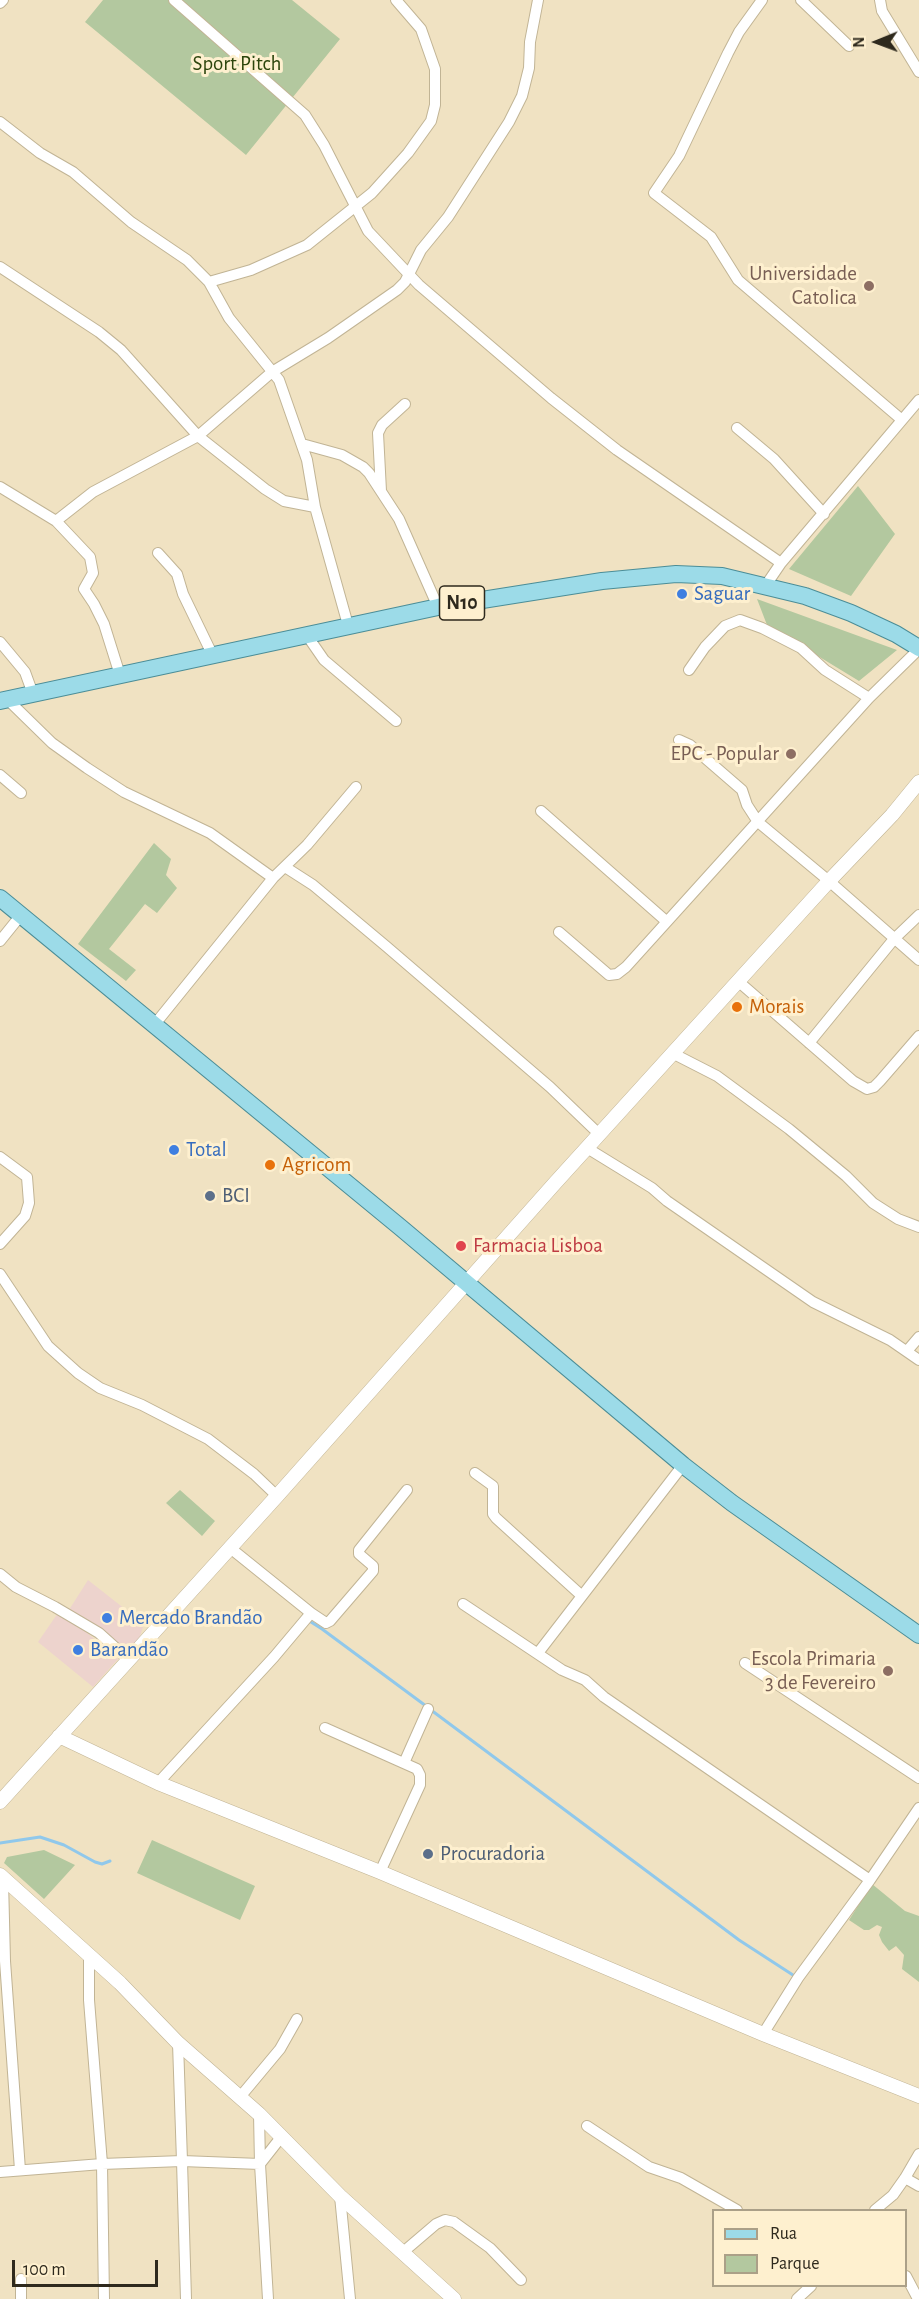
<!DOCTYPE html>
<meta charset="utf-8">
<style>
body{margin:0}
#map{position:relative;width:919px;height:2299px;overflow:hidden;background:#f0e2c2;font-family:"Alegreya Sans",sans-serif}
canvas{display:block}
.legend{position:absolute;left:712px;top:2209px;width:195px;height:78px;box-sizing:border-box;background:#fef0cf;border:2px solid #aba088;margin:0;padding:8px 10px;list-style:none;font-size:18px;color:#2e291d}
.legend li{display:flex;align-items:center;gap:12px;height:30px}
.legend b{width:30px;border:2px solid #aba088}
.north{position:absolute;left:847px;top:12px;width:60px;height:60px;-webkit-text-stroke:4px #fef0cf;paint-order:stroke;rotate:269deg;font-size:16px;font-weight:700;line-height:24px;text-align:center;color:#2e291d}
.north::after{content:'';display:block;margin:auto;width:21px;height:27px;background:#2e291d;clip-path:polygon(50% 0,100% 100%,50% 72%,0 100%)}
.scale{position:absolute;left:12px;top:2260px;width:146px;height:27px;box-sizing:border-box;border:3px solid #2e291d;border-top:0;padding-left:8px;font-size:18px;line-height:21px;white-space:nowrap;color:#2e291d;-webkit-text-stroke:4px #fef0cf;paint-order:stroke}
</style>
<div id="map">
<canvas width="919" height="2299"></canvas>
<ul class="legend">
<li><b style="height:8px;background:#9cdbe8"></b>Rua</li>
<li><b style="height:16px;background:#b3c89f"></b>Parque</li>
</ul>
<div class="north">N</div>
<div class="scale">100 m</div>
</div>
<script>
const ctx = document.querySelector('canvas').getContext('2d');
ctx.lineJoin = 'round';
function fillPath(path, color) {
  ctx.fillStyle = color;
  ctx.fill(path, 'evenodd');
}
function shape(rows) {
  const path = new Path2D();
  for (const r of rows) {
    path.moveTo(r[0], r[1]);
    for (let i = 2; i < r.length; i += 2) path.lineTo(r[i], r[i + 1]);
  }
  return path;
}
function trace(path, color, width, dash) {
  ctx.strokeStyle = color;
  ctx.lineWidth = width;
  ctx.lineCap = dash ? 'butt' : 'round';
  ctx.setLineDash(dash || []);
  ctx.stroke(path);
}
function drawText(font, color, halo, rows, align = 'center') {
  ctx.font = font + ' "Alegreya Sans",sans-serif';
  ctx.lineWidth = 6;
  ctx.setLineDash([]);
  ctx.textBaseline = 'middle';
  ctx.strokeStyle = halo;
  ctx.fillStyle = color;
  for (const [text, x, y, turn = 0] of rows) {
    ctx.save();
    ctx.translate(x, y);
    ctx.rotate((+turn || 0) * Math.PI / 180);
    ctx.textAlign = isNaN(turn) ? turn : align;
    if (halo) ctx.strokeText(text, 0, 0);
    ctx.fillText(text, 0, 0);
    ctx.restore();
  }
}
fillPath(shape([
 [88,1580,144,1624,134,1654,67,1613],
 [60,1610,118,1659,93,1687,38,1642]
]), '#edd3cd');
fillPath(shape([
 [103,0,292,0,340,39,246,155,85,22],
 [858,486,895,534,851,596,789,569],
 [757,599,897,650,859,681,767,625],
 [154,843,171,859,166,875,177,888,157,913,145,904,109,949,136,970,126,981,78,944],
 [180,1490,215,1521,202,1536,166,1503],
 [152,1840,255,1886,240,1920,137,1873],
 [44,1850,75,1865,44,1899,4,1863,7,1857],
 [872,1884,905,1911,919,1916,919,1982,902,1969,904,1955,896,1946,889,1951,882,1942,879,1935,882,1927,877,1925,869,1930,864,1930,849,1920]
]), '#b3c89f');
trace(shape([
 [307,1621,311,1622,322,1629,426,1706],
 [431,1710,739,1940,796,1977],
 [0,1843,40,1837,64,1845,95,1862,102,1864,110,1861]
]), '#90c8eb', 3);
const street = shape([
 [174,0,305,115,324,145,368,231,419,285,551,398,617,450,781,563],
 [762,0,739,32,728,53,679,156,654,193,711,237,738,280,902,420],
 [801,0,849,46],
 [880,0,882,11,919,72],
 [0,3,3,0],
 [0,122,40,153,73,172,131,222,187,260,209,282,229,318,279,380,307,460,315,507,348,625],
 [0,267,99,332,121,350,198,436,265,489,284,501,315,507],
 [209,282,251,270,307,245,372,193,408,153,431,121,435,105,435,69,421,29,396,0],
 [737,428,774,459,824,514],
 [302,444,342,455,363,467,369,473,399,519,438,607],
 [0,487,56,521,90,557,93,573,84,589,94,604,104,624,120,675],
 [381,491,378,433,382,425,405,404],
 [56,521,93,492,198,436,272,372,328,338,397,290,405,282,421,250,448,217,509,122,522,96,529,68,530,42,538,0],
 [158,553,177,574,183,594,213,656],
 [766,585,781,563,919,400],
 [306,634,324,660,396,721],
 [0,642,25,672,33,694],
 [689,670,705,647,725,626,740,620,762,628,801,648,825,670,869,698],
 [8,700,52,743,87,768,124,792,210,833,273,878],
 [679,740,690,745,742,790,747,805,758,822,829,881,919,960],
 [0,775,21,793],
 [541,811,666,921],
 [285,867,313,885,387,947,550,1087,599,1134],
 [559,932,609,975,617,974,626,967,869,698,919,649],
 [0,941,21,915],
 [739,982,853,1081,867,1089,874,1087,880,1081,919,1036],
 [155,1024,273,878,307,845,356,787],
 [809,1043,894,939,919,915],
 [674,1054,717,1076,789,1129,846,1176,873,1203,898,1219,919,1227],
 [587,1148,652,1188,667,1201,813,1302,890,1340,919,1360],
 [0,1157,27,1177,29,1203,25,1216,0,1244],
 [0,1274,48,1346,78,1373,100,1388,142,1405,208,1439,254,1474,277,1496],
 [907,1351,919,1337],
 [475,1473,493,1486,493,1514,496,1518,582,1596],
 [229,1547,311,1613],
 [0,1574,16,1587,55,1607,99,1633,129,1660],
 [463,1604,562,1670,585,1680,604,1697,870,1880],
 [538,1653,683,1465],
 [745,1663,919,1778],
 [325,1728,417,1769,420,1775,420,1785,380,1872],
 [404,1763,428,1709],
 [158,1783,274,1657,311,1613,326,1623,330,1621,373,1571,373,1566,359,1554,359,1550,407,1490],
 [3,1880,5,1961,20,2170],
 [89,1956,89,2000,102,2164,182,2161,186,2299],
 [763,2034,798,1978,870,1880,919,1808],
 [178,2043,182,2161,260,2164,282,2136],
 [240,2097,280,2049,297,2019],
 [259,2114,260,2164,268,2299],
 [587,2126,649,2167,681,2178,737,2210],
 [0,2172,102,2164,104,2299],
 [905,2178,919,2186],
 [340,2196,350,2299],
 [875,2210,893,2195,905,2178,919,2154],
 [402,2253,436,2224,445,2220,454,2222,490,2248,521,2280],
 [906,2276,918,2299],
 [21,2279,21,2299],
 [797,2299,811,2286]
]);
const secondary = shape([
 [59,1736,158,1783,380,1872,763,2034,919,2096],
 [0,1802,277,1496,555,1183,829,881,892,815,919,782],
 [0,1875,120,1983,178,2043,259,2114,340,2196,454,2299]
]);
const primary = shape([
 [0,701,438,607,602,581,676,574,722,576,805,596,851,613,896,634,919,648],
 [0,898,400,1227,683,1465,732,1503,919,1635]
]);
trace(street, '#c1b495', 12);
trace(secondary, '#c1b495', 15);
trace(primary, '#4b8d97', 18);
trace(street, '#fff', 10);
trace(secondary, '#fff', 14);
trace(primary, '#9cdbe8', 16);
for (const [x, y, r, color] of [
 [869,286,6,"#8d6e63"],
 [682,594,6,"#3f7fe0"],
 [791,754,6,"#8d6e63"],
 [737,1007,6,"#e8710a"],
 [174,1150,6,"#3f7fe0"],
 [270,1165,6,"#e8710a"],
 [210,1196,6,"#5c6f8a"],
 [461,1246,6,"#e0444e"],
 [107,1618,6,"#3f7fe0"],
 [78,1650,6,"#3f7fe0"],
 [888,1671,6,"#8d6e63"],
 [428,1854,6,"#5c6f8a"]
]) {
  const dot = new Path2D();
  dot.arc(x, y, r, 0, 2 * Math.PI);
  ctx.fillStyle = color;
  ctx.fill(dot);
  trace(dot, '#fef0cf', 2);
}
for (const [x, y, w] of [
 [462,603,45]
]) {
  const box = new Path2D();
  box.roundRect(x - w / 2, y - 17, w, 34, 4.5);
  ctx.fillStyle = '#fef0cf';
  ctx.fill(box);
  trace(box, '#2e291d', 1.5);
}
drawText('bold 20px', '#2e291d', null, [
 ["N10",462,603]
]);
drawText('21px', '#2d450d', '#fef0cf', [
 ["Sport Pitch",237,64]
]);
drawText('21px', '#785e54', '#fef0cf', [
 ["Universidade",857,274],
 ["Catolica",857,298],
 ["EPC - Popular",779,754],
 ["Escola Primaria",876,1659],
 ["3 de Fevereiro",876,1683]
], 'right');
drawText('21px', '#366cbe', '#fef0cf', [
 ["Saguar",694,594],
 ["Total",186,1150],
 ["Mercado Brandão",119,1618],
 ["Barandão",90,1650]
], 'left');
drawText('21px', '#c56008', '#fef0cf', [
 ["Morais",749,1007],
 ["Agricom",282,1165]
], 'left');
drawText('21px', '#4e5e75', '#fef0cf', [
 ["BCI",222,1196],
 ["Procuradoria",440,1854]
], 'left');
drawText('21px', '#be3a42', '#fef0cf', [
 ["Farmacia Lisboa",473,1246]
], 'left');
</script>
